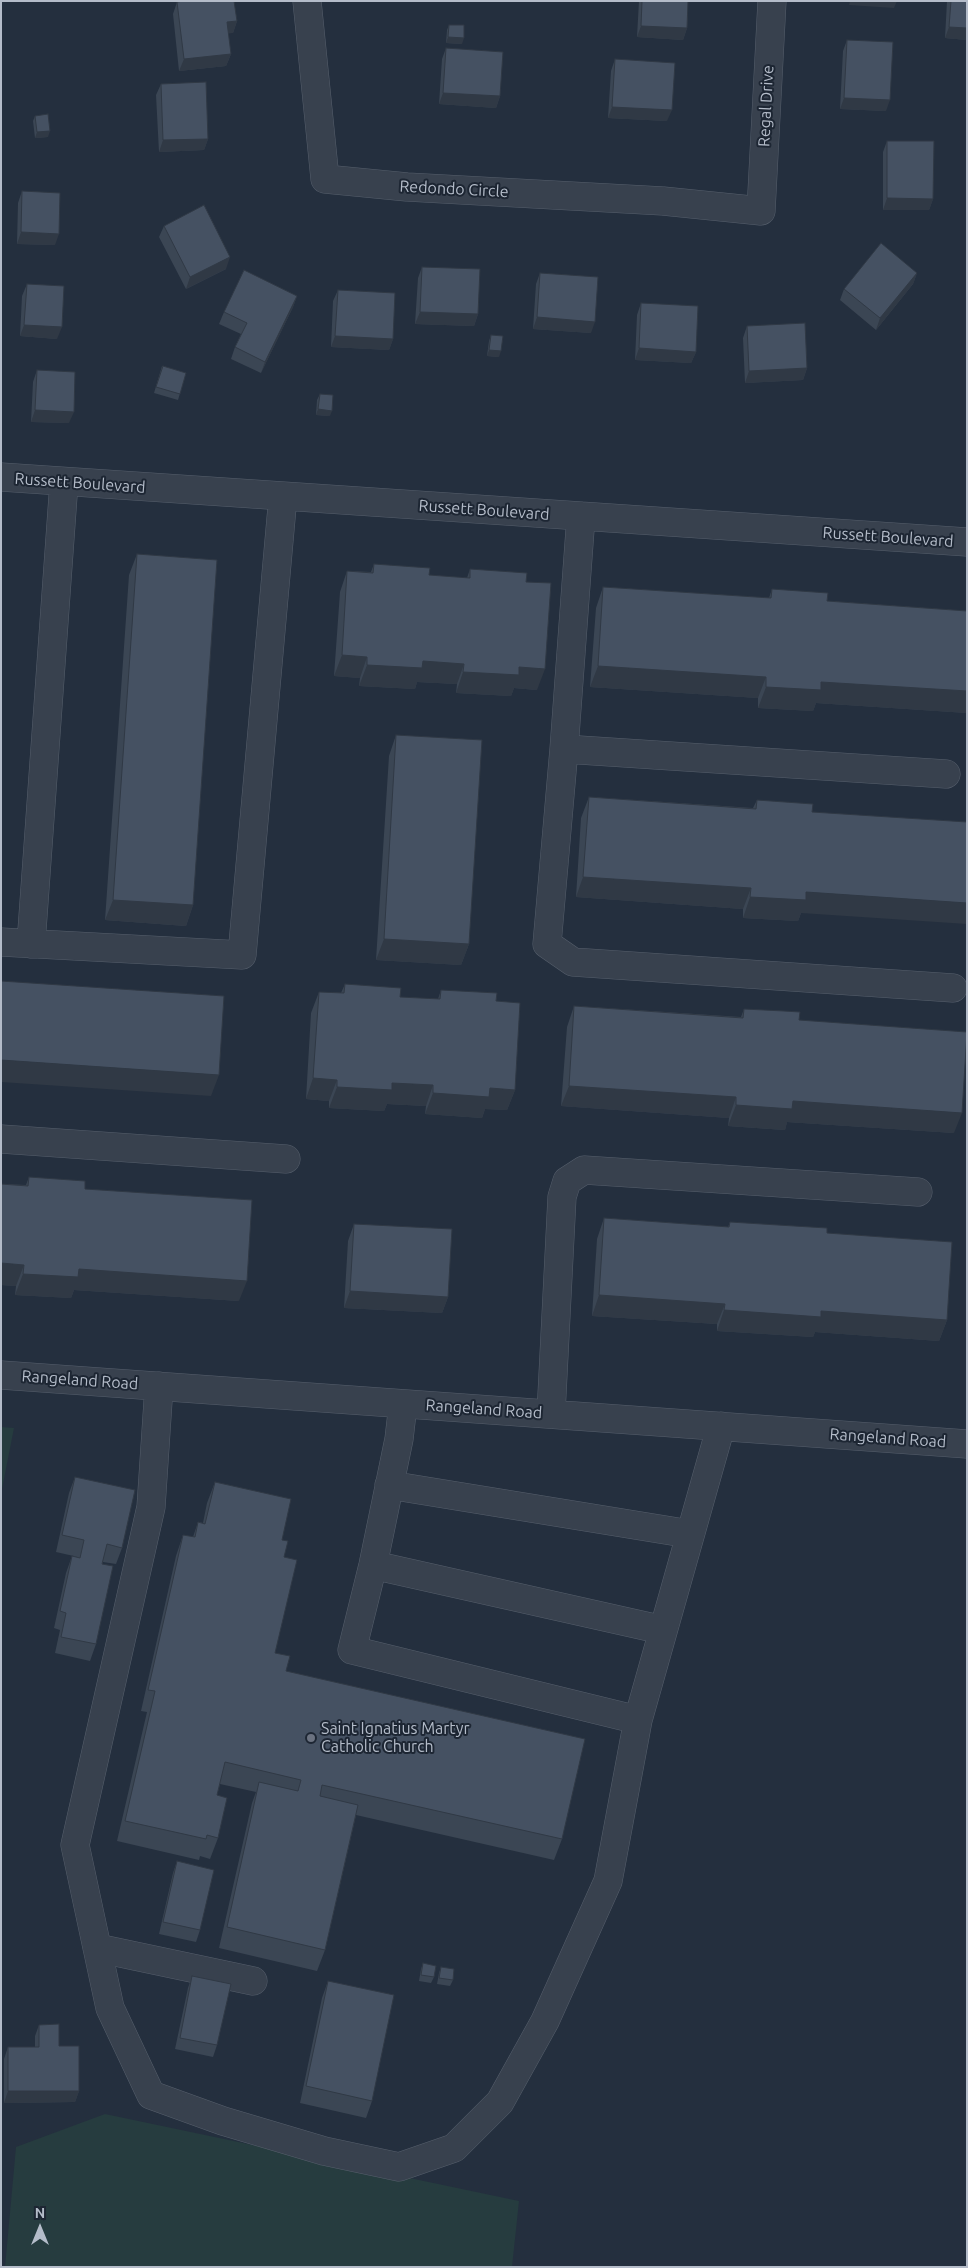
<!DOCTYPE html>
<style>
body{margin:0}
#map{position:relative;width:968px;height:2268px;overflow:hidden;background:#242f3e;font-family:Ubuntu,sans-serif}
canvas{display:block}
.frame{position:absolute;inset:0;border:2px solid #b4bcc9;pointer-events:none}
.north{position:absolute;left:15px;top:2203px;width:50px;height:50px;-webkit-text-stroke:4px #1d2633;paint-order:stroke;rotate:0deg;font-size:14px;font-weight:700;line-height:20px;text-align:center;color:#b4bcc9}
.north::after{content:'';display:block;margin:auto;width:18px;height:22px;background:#b4bcc9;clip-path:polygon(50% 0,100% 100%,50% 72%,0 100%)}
</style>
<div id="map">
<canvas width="968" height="2268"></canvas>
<div class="frame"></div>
<div class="north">N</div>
</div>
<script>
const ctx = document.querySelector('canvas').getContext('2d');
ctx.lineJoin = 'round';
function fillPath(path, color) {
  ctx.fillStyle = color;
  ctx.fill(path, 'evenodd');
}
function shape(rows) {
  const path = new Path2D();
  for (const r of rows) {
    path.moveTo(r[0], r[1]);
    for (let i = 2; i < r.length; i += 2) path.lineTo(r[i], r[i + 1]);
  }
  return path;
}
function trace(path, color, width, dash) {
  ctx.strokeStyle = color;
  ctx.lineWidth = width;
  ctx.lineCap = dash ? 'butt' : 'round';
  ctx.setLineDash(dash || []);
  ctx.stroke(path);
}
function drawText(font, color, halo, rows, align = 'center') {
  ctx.font = font + ' Ubuntu,sans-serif';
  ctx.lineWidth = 4;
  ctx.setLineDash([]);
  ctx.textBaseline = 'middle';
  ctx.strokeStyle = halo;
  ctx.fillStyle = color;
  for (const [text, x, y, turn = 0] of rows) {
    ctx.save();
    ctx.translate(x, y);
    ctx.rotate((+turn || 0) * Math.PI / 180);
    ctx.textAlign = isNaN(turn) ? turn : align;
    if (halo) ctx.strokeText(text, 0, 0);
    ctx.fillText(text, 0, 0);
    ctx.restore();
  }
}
fillPath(shape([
 [1,1427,14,1428,1,1494],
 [105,2114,519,2201,512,2267,5,2267,16,2147]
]), '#263c3f');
const minor = shape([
 [307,1,325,179,407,187,663,201,761,211,772,1],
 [1,477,967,542],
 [581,516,564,749,547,944,573,962,953,988],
 [564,749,946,774],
 [1,942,242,955,283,496],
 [31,944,64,482],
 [1,1139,286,1159],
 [1,1375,967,1444],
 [159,1386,151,1507,75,1845,110,2008,151,2095,223,2121,324,2151,399,2167,454,2148,500,2102,545,2021,608,1881,638,1720,721,1426],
 [403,1404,399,1439,373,1565,352,1650,638,1720],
 [551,1414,562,1197,567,1181,584,1170,918,1192],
 [389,1485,690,1534],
 [373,1565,663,1630],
 [97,1948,253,1981]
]);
trace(minor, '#565f6c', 29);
trace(minor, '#38414e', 28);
fillPath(shape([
 [639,1,688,1,687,28,683,40,637,37],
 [947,1,967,1,967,40,945,38],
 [177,2,237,21,233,33,228,33,231,54,226,66,179,71,173,14],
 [449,25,462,44,446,43,447,30],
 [847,40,886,111,840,109,843,51],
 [446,48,500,96,496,108,439,104,442,59],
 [615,59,667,121,608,118,611,71],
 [161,84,208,139,204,150,159,152,156,95],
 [35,116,48,137,35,138,33,121],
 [887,141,933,199,929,210,883,210,883,152],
 [22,191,55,245,17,244,18,203],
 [164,226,226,269,186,289,159,237],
 [422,267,478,314,474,326,415,324,418,278],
 [540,273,591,333,533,329,536,284],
 [917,273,913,284,876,330,840,300,844,289],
 [27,284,57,339,20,336,22,296],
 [338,290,393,339,389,350,331,347,333,301],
 [297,296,293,307,261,373,231,359,235,347,241,334,219,324,224,312],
 [641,303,696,352,691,363,635,360,637,315],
 [747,326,807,368,803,380,745,383,743,338],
 [491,335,499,357,487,356,489,341],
 [162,366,186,373,178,400,154,393],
 [37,370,69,423,31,422,33,382],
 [320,394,330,416,316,415,317,400],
 [137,554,193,905,186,926,105,920,129,575],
 [374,564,429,575,467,578,470,569,526,582,537,690,514,688,511,696,456,693,457,684,417,682,415,689,359,686,360,678,334,676,340,592,347,571,371,572],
 [603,587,769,598,772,589,827,601,967,611,967,713,816,703,813,711,758,708,758,698,590,687,596,608],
 [396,735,469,944,461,965,376,960,389,756],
 [589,797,753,808,757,800,801,913,798,921,743,918,743,909,576,897,581,818],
 [345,984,400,997,438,999,441,990,496,1001,515,1090,507,1110,485,1109,482,1118,425,1114,426,1106,387,1104,384,1111,329,1108,329,1101,306,1099,311,1013,319,992,341,993],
 [574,1006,741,1017,744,1009,799,1020,954,1133,787,1122,785,1130,756,1128,728,1126,729,1118,561,1106,567,1027],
 [29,1177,85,1189,239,1301,74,1290,71,1298,15,1295,16,1286,1,1285,1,1184,26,1185],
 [604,1218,728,1227,730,1222,827,1233,947,1320,939,1341,815,1332,813,1337,717,1331,717,1324,592,1316,597,1239],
 [354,1224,448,1297,442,1313,344,1308,348,1241],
 [75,1477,122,1548,116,1564,103,1562,96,1644,90,1661,55,1653,60,1630,54,1628,66,1573,72,1556,78,1557,56,1552,69,1493],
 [215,1482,282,1540,284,1557,275,1653,286,1671,562,1839,554,1860,356,1815,325,1950,317,1971,219,1948,252,1803,256,1792,220,1784,217,1795,218,1838,210,1859,200,1856,199,1860,117,1841,147,1712,141,1711,176,1556,183,1535,193,1537,198,1522,203,1523,207,1503],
 [177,1861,200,1930,196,1942,159,1934,173,1873],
 [423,1963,434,1977,431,1983,419,1981,421,1969],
 [441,1967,453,1980,450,1986,437,1984,439,1973],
 [192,1976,217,2045,213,2057,175,2049,188,1988],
 [328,1981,372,2101,366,2118,300,2103,322,1998],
 [39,2025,59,2046,79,2091,75,2102,4,2103,4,2059,8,2047,35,2047,35,2036]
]), '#3b4654');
fillPath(shape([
 [850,1,897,1,894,8,849,5],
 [237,21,233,33,223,34,227,22],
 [641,26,687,28,683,40,637,37],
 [949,27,967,28,967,40,945,38],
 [448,37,464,38,462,44,446,43],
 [231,54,226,66,179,71,184,59],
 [443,93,500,96,496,108,439,104],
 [844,98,890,100,886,111,840,109],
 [612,107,672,110,667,121,608,118],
 [50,131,48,137,35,138,37,132],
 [208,139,204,150,159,152,163,140],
 [887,198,933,199,929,210,883,210],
 [21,232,59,234,55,245,17,244],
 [230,257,226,269,186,289,190,277],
 [917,273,913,284,876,330,880,318],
 [297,296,293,307,261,373,265,362],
 [420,312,478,314,474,326,415,324],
 [537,317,595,322,591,333,533,329],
 [24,325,62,327,57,339,20,336],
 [335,336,393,339,389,350,331,347],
 [639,348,696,352,691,363,635,360],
 [489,350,501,351,499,357,487,356],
 [807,368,803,380,745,383,749,371],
 [318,409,332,411,330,416,316,415],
 [35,410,74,412,69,423,31,422],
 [342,655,367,657,360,678,334,676],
 [423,661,464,664,457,684,417,682,415,689,359,686,367,665],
 [598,666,766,677,758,698,590,687],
 [519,667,545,669,537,690,514,688,511,696,456,693,463,672],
 [821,682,967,691,967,713,816,703,813,711,758,708,766,687],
 [583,877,751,888,743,909,576,897],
 [806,892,967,903,967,924,801,913,798,921,743,918,750,897],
 [113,900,193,905,186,926,105,920],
 [384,939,469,944,461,965,376,960],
 [1,1060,219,1075,211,1096,1,1082],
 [313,1078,337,1080,329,1101,306,1099],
 [392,1083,433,1085,426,1106,387,1104,384,1111,329,1108,337,1087],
 [569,1086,736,1097,729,1118,561,1106],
 [490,1088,515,1090,507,1110,485,1109,482,1118,425,1114,433,1093],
 [793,1101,962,1113,954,1133,787,1122,785,1130,728,1126,736,1105],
 [1,1263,24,1265,16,1286,1,1285],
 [79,1269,247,1281,239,1301,74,1290,71,1298,15,1295,23,1274],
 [350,1291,448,1297,442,1313,344,1308],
 [599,1295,725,1304,717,1324,592,1316],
 [724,1310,821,1311,947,1320,939,1341,815,1332,813,1337,717,1331],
 [8,2091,79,2091,75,2102,4,2103]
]), '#303945');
const building = shape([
 [184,1,234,1,237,21,227,22,231,54,184,59,177,2,184,1],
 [642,1,688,1,687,28,641,26,642,1],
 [951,1,967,1,967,28,949,27,951,1],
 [449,25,464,25,464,38,448,37,449,25],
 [847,40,893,42,890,100,844,98,847,40],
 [446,48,503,52,500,96,443,93,446,48],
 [615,59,675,63,672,110,612,107,615,59],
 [206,82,208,139,163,140,161,84,206,82],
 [48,114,50,131,37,132,35,116,48,114],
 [887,141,934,141,933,199,887,198,887,141],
 [22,191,60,193,59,234,21,232,22,191],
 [204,205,230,257,190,277,164,226,204,205],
 [881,243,917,273,880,318,844,289,881,243],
 [422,267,480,269,478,314,420,312,422,267],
 [244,270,297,296,265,362,235,347,247,323,224,312,244,270],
 [540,273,598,277,595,322,537,317,540,273],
 [27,284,64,286,62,327,24,325,27,284],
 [338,290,395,293,393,339,335,336,338,290],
 [641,303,698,306,696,352,639,348,641,303],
 [805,323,807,368,749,371,747,326,805,323],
 [491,335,503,336,501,351,489,350,491,335],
 [163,366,186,373,180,394,156,387,163,366],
 [37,370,75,372,74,412,35,410,37,370],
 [320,394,333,395,332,411,318,409,320,394],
 [137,554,217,560,193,905,113,900,137,554],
 [374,564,430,568,429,575,470,578,470,569,527,573,526,582,551,583,545,669,519,667,519,675,463,672,464,664,423,661,422,668,367,665,367,657,342,655,347,571,373,573,374,564],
 [603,587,771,598,772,589,828,593,827,601,967,611,967,691,821,682,821,690,766,687,766,677,598,666,603,587],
 [396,735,482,740,469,944,384,939,396,735],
 [589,797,756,809,757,800,813,804,812,812,967,822,967,903,806,892,806,900,750,897,751,888,583,877,589,797],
 [1,981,224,996,219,1075,1,1060,1,981],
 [345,984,401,988,400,997,440,999,441,990,497,993,496,1001,520,1003,515,1090,490,1088,489,1097,433,1093,433,1085,392,1083,392,1090,337,1087,337,1080,313,1078,319,992,344,993,345,984],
 [574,1006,743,1018,744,1009,784,1011,800,1012,799,1020,967,1032,962,1113,793,1101,792,1109,763,1107,736,1105,736,1097,569,1086,574,1006],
 [29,1177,85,1181,85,1189,252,1200,247,1281,79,1269,78,1277,23,1274,24,1265,1,1263,1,1184,28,1186,29,1177],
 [604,1218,729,1227,730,1222,778,1225,827,1228,827,1233,952,1242,947,1320,821,1311,821,1317,724,1310,725,1304,599,1295,604,1218],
 [354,1224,452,1229,448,1297,350,1291,354,1224],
 [75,1477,135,1490,122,1548,107,1544,102,1564,113,1566,96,1644,61,1637,66,1613,60,1611,72,1556,80,1558,84,1540,62,1535,75,1477],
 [215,1482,291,1499,282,1540,288,1541,284,1557,297,1560,275,1653,290,1656,286,1671,585,1739,562,1839,322,1785,320,1796,358,1805,325,1950,227,1927,259,1782,298,1791,301,1780,225,1762,217,1795,227,1798,218,1838,207,1835,206,1839,125,1821,155,1691,148,1690,183,1535,195,1537,198,1522,205,1524,215,1482],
 [177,1861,214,1870,200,1930,163,1922,177,1861],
 [423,1963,436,1966,434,1977,421,1975,423,1963],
 [441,1967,454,1969,453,1980,439,1978,441,1967],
 [192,1976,231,1984,217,2045,180,2038,192,1976],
 [328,1981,394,1995,372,2101,306,2086,328,1981],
 [59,2024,59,2046,79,2046,79,2091,8,2091,8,2047,39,2047,39,2025,59,2024]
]);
fillPath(building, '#455162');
trace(building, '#303945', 1);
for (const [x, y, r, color] of [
 [311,1738,5,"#6b7280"]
]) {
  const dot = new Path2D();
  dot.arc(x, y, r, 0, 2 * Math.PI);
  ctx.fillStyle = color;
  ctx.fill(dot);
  trace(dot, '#1d2633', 2);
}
drawText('16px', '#b4bcc9', '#1d2633', [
 ["Regal Drive",766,106,-87],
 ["Redondo Circle",454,189,3],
 ["Russett Boulevard",80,483,4],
 ["Russett Boulevard",484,510,4],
 ["Russett Boulevard",888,537,4],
 ["Rangeland Road",80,1380,4],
 ["Rangeland Road",484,1409,4],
 ["Rangeland Road",888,1438,4]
]);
drawText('16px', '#b4bcc9', '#1d2633', [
 ["Saint Ignatius Martyr",321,1729],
 ["Catholic Church",321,1747]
], 'left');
</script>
